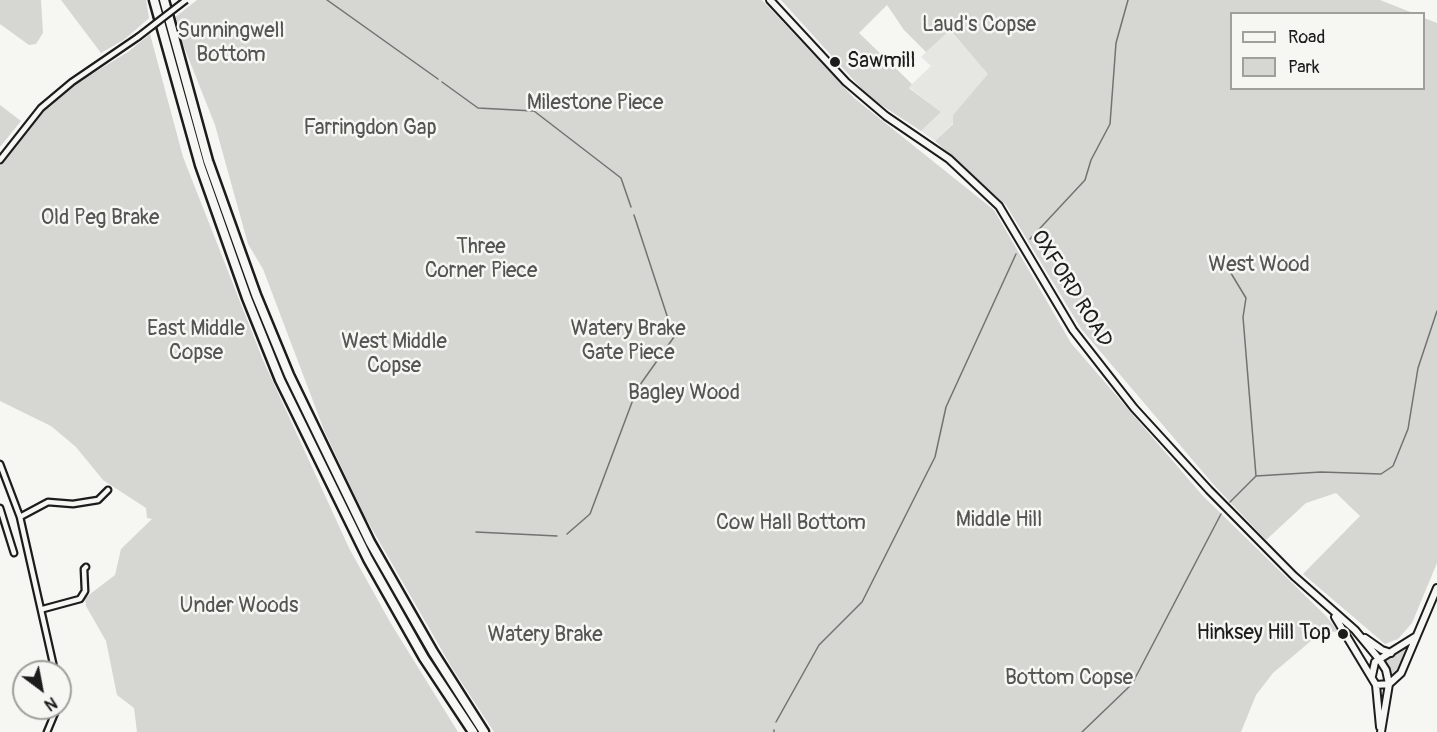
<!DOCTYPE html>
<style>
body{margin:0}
#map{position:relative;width:1437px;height:732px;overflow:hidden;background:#f6f6f2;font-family:Pangolin,sans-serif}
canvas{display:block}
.legend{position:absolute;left:1230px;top:12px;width:195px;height:78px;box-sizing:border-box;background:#f6f6f2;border:2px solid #9f9f9c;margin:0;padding:8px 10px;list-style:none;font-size:18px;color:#1c1c1c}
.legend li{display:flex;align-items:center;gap:12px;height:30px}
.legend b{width:30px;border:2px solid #9f9f9c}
.north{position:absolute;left:12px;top:660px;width:60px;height:60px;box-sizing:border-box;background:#f6f6f2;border:2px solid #9f9f9c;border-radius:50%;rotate:148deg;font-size:16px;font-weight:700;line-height:24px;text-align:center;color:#1c1c1c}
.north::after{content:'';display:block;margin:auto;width:21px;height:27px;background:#1c1c1c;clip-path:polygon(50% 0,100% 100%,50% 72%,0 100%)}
</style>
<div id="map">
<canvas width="1437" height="732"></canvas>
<ul class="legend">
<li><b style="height:8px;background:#f6f6f2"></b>Road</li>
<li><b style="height:16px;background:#d6d6d2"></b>Park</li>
</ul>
<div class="north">N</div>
</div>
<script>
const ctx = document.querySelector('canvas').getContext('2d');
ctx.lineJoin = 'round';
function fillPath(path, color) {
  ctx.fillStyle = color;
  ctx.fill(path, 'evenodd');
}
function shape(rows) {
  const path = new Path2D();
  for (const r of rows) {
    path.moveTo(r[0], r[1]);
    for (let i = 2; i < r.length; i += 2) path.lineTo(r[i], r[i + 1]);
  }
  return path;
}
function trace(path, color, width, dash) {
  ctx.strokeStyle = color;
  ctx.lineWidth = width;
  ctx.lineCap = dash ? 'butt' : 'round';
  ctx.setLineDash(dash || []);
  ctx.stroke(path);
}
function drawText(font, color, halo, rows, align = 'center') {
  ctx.font = font + ' Pangolin,sans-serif';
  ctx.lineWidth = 5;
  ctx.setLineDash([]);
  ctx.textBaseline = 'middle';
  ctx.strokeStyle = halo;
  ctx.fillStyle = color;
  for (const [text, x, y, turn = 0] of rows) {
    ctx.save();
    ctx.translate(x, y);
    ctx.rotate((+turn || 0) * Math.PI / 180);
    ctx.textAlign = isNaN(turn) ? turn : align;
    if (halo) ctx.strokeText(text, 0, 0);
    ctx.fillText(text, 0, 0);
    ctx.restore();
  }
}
fillPath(shape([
 [949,30,989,74,953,115,953,123,935,141,921,131,941,112,909,87,931,66,921,57]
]), '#e6e6e2');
fillPath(shape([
 [0,0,41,0,43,33,36,44,29,45,0,24],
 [61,0,146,0,149,18,125,39,101,53],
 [197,0,762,0,854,98,994,210,1071,343,1203,496,1326,616,1338,631,1318,635,1273,673,1256,695,1241,732,494,732,452,668,364,515,324,430,263,269,248,244,215,125,173,19],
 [781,0,1380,0,1413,13,1232,14,1232,88,1424,88,1424,18,1437,23,1437,563,1412,623,1398,639,1385,644,1303,574,1360,516,1336,493,1306,503,1266,540,1213,484,1082,330,1006,205,935,141,953,124,953,115,988,74,950,30,926,52,904,30,887,5,859,33,912,84,909,88,941,112,921,131,869,97],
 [150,34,183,157,263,360,349,548,390,622,458,732,137,732,134,708,117,695,106,641,86,606,85,598,115,575,121,549,152,519,147,518,146,508,103,480,76,447,51,426,0,401,0,166,43,109,74,85,128,52],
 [0,105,21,121,0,147],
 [1405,648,1408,649,1406,655,1393,677,1385,659]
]), '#d6d6d2');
trace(shape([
 [327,0,438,79],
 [442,82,478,108,534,111,621,178,631,207],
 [1030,239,1085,180,1091,160,1110,124,1116,43,1128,0],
 [1226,265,1246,298,1243,317,1256,476,1230,502],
 [1256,476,1321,472,1381,474,1393,466,1408,429,1418,368,1437,311],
 [476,532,557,536],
 [567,534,590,514,637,389,674,337,634,215],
 [776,722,819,645,862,602,935,457,946,407,1016,254],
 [774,732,774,730],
 [1082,732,1132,684,1221,514]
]), '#727271', 1.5);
const minor = shape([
 [0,160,41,108,72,82,138,37],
 [0,464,20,517,55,672],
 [0,508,14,553],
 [20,517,48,502,73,504,98,500,108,490],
 [43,609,80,599,85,591,84,569,86,567],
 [47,732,57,708]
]);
const tertiary = shape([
 [770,0,846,82,886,116,949,159,999,206,1073,330,1134,408,1209,490,1294,576,1355,630,1379,659,1386,670,1389,684,1381,732],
 [1335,617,1376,685,1380,727],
 [1365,638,1382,650,1391,653],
 [1372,676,1375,662,1415,637],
 [1376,685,1389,684,1401,673,1437,588]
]);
const trunk = shape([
 [154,0,200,165,247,298,280,380,368,559,424,658,473,732],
 [164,0,208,161,256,295,289,375,370,542,433,652,484,732]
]);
trace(minor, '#1c1c1c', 9);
trace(tertiary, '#1c1c1c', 10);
trace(trunk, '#1c1c1c', 13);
trace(minor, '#f6f6f2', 4.5);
trace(tertiary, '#f6f6f2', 6);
trace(trunk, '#f6f6f2', 8);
const minorBridge = shape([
 [138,37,186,0]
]);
trace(minorBridge, '#1c1c1c', 9, []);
trace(minorBridge, '#f6f6f2', 4.5);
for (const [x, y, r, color] of [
 [835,62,6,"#1c1c1c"],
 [1343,634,6,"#1c1c1c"]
]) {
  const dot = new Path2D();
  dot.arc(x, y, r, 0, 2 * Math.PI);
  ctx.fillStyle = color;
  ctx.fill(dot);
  trace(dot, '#f6f6f2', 2);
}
drawText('21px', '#545453', '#f6f6f2', [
 ["Laud's Copse",979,26],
 ["Sunningwell",231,32],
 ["Bottom",231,56],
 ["Milestone Piece",595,104],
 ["Farringdon Gap",370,129],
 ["Old Peg Brake",100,219],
 ["Three",481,248],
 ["Corner Piece",481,272],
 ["West Wood",1259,266],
 ["East Middle",196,330],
 ["Copse",196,354],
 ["Watery Brake",628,330],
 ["Gate Piece",628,354],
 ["West Middle",394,343],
 ["Copse",394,367],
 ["Bagley Wood",684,394],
 ["Middle Hill",999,521],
 ["Cow Hall Bottom",791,524],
 ["Under Woods",239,607],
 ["Watery Brake",545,636],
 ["Bottom Copse",1069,679]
]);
drawText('21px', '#1c1c1c', '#f6f6f2', [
 ["Sawmill",847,62],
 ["Hinksey Hill Top",1331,634,"right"]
], 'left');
drawText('21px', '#1c1c1c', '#f6f6f2', [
 ["OXFORD ROAD",1071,289,58]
]);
</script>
